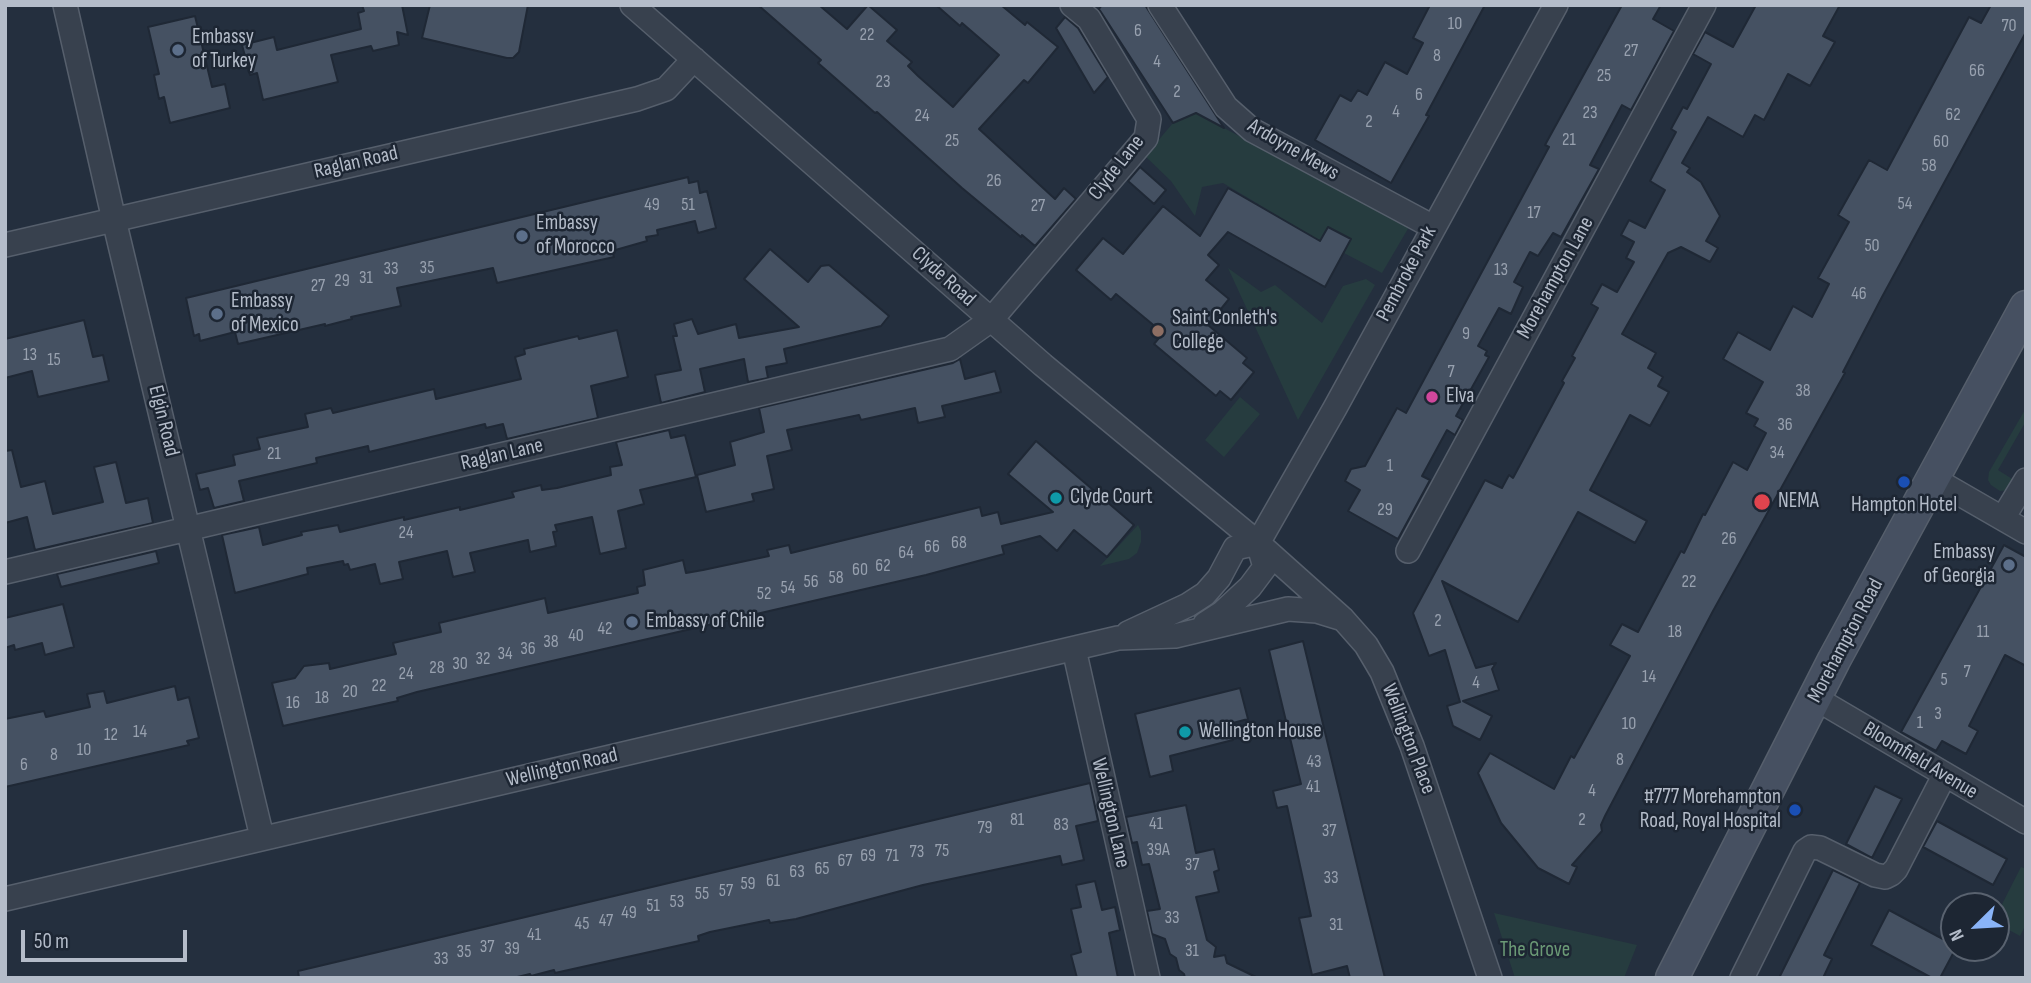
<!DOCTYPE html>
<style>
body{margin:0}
#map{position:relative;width:2031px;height:983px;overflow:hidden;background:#242f3e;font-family:"Sofia Sans Condensed",sans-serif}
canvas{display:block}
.frame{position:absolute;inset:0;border:7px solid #b4bcc9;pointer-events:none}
.north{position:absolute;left:1940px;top:892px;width:70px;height:70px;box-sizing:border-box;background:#1d2633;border:2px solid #59626f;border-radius:50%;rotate:246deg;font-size:19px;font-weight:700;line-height:28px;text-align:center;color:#b4bcc9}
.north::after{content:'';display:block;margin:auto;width:24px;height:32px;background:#8ab4f8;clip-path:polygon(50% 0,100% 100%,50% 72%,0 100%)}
.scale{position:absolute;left:21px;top:930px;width:166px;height:32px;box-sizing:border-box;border:4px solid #b4bcc9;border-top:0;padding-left:9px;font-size:21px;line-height:24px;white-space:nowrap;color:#b4bcc9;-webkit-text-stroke:5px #1d2633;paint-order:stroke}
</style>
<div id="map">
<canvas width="2031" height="983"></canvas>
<div class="frame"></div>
<div class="north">N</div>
<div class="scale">50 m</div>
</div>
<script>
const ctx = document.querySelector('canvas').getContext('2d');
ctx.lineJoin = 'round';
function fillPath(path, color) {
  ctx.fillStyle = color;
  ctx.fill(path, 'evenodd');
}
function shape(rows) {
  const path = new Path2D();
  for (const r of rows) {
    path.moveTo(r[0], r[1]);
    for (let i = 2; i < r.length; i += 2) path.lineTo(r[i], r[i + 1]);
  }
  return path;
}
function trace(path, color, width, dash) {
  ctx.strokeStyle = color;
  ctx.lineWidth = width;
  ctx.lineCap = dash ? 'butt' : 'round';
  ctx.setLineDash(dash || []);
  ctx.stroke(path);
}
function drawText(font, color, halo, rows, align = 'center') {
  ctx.font = font + ' "Sofia Sans Condensed",sans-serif';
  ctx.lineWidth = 5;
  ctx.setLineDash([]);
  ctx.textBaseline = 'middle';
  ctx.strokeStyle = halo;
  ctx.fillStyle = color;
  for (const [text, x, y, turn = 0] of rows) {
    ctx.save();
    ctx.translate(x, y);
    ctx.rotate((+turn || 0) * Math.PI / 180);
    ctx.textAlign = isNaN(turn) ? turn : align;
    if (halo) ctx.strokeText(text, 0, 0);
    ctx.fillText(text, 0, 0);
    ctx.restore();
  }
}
fillPath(shape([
 [1196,113,1409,227,1382,273,1344,253,1351,239,1328,227,1320,241,1223,183,1202,187,1195,216,1171,181,1145,156,1173,123],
 [1228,268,1261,292,1275,285,1322,323,1343,286,1366,279,1375,285,1298,420],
 [1240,397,1260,414,1224,457,1205,440],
 [2026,408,2026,421,1998,470,2017,482,2011,490,2000,491,1991,485,1988,480,1989,472],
 [1138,525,1141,531,1141,542,1137,553,1129,559,1100,566],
 [2021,867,2026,869,2026,924,2020,936,1996,923,1996,916],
 [1494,913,1637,945,1624,978,1515,978]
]), '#263c3f');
const building = shape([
 [362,5,402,5,408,35,397,32,399,45,373,51,371,46,331,55,338,82,263,100,257,73,250,75,242,45,274,37,277,50,361,29,358,13,364,11,362,5],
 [430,5,528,5,519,52,513,58,507,58,422,38,430,5],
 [758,5,819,5,847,29,868,5,897,30,887,41,912,62,908,66,918,76,953,107,999,55,962,23,960,26,936,5,1001,5,1025,25,1027,22,1058,47,1028,83,1024,80,979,129,1055,199,1064,188,1076,199,1035,246,1022,235,1021,237,962,188,877,112,875,113,818,63,821,60,758,5],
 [1102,5,1145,5,1224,128,1196,113,1173,123,1099,9,1102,5],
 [1430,5,1485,5,1426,115,1429,116,1391,183,1315,140,1340,95,1351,101,1358,90,1367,95,1385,62,1407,74,1423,43,1413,38,1430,5],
 [1622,5,1661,5,1653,19,1674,31,1631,110,1622,105,1590,165,1599,169,1561,237,1553,233,1538,256,1530,252,1514,282,1523,287,1511,314,1499,308,1478,346,1487,351,1485,355,1489,357,1456,416,1463,420,1455,435,1447,430,1422,476,1430,480,1398,539,1348,511,1360,490,1345,481,1351,469,1365,466,1397,408,1406,413,1549,147,1545,145,1622,5],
 [1756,5,1840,5,1823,36,1835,42,1810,86,1788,74,1764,120,1755,115,1743,137,1708,117,1682,163,1690,168,1687,172,1701,182,1720,216,1706,241,1718,248,1710,262,1681,247,1668,253,1622,334,1656,353,1648,368,1663,377,1658,386,1669,392,1650,426,1630,415,1590,490,1647,521,1635,543,1578,512,1518,622,1442,581,1476,668,1496,663,1492,669,1499,690,1463,701,1492,716,1480,740,1453,726,1447,706,1460,702,1445,650,1429,656,1413,613,1485,480,1502,488,1509,475,1513,478,1564,383,1562,381,1575,358,1572,356,1598,308,1591,304,1602,284,1617,292,1634,262,1626,258,1634,242,1621,235,1629,220,1645,228,1665,190,1650,181,1676,132,1671,129,1683,107,1687,109,1711,64,1693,54,1705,32,1733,47,1756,5],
 [1991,5,2026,5,2026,32,1882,297,1843,372,1845,373,1713,611,1605,816,1601,825,1602,831,1572,865,1577,867,1569,884,1538,868,1501,823,1478,773,1490,753,1554,789,1571,756,1574,758,1630,656,1610,645,1622,624,1638,632,1681,551,1684,553,1703,514,1705,515,1733,462,1747,470,1766,433,1754,426,1758,419,1746,413,1763,382,1723,359,1738,332,1770,350,1793,306,1812,317,1829,284,1818,278,1849,222,1838,215,1869,160,1887,170,1969,17,1981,23,1991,5],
 [195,16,212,87,225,84,230,108,170,123,164,97,159,99,154,75,159,74,148,27,195,16],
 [1065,17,1078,28,1108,77,1094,93,1056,28,1065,17],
 [1140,167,1166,190,1154,204,1128,181,1140,167],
 [688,177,689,183,698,181,700,193,707,191,716,228,698,233,695,221,657,230,658,235,646,237,647,241,612,251,614,257,497,283,493,268,397,288,401,306,351,317,352,319,325,326,325,324,238,344,235,332,200,341,199,334,194,336,186,298,688,177],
 [1228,188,1320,241,1328,227,1351,239,1325,287,1228,232,1208,255,1219,265,1206,280,1229,299,1208,325,1247,358,1243,363,1254,372,1231,400,1220,391,1216,396,1154,344,1163,333,1116,294,1111,300,1076,270,1103,238,1123,254,1163,206,1200,236,1228,188],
 [770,249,808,282,821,266,829,265,889,316,881,326,784,349,787,363,766,367,768,378,748,382,744,359,700,369,705,392,661,403,655,375,681,370,673,336,677,336,674,324,692,319,698,334,736,324,739,338,799,327,744,279,770,249],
 [84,320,93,357,103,355,109,381,38,397,32,371,5,378,5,339,84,320],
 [617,330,628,377,591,386,598,418,507,439,503,424,486,428,485,424,369,452,368,446,316,458,317,463,239,481,244,501,214,508,208,488,200,490,196,474,235,465,233,455,260,449,257,438,308,427,305,414,331,408,333,413,434,389,436,399,521,379,515,357,525,354,524,349,578,336,579,339,617,330],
 [960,359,965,379,995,371,1001,392,942,406,945,417,918,423,915,408,861,420,859,415,787,430,792,450,767,456,774,489,752,494,754,501,706,512,697,475,735,465,730,442,764,432,759,408,953,363,960,359],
 [669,430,671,438,685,435,696,477,640,490,644,504,618,511,626,548,600,554,592,517,555,525,557,531,553,532,556,546,530,552,528,540,470,553,475,572,453,577,447,551,399,562,403,579,380,584,375,564,350,570,348,564,344,565,343,561,307,568,308,574,235,593,222,535,259,527,263,545,302,535,301,532,338,525,340,532,404,517,404,520,460,507,460,510,514,497,512,492,541,485,542,490,557,488,611,475,610,467,622,465,616,442,669,430],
 [1036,441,1134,525,1107,557,1074,530,1057,551,1040,536,1002,546,1004,554,926,575,417,692,397,698,398,701,283,726,272,683,295,678,304,666,329,663,330,669,396,654,393,643,441,632,439,623,545,598,548,613,638,593,637,587,645,585,643,570,683,560,686,573,703,570,769,556,767,550,789,545,791,553,980,507,982,516,998,512,1001,524,1053,512,1008,474,1036,441],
 [12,450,21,487,45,481,53,514,103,502,94,467,116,462,126,503,148,498,153,523,35,550,27,517,5,523,5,451,12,450],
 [2004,545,2026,557,2026,666,2005,655,1969,726,1978,731,1966,754,1942,741,1936,751,1901,732,2004,545],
 [156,551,159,563,61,587,57,574,156,551],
 [63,604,74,647,45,655,42,643,15,650,14,645,5,648,5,618,63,604],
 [1303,641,1363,890,1385,978,1350,978,1347,966,1312,975,1307,953,1299,918,1311,916,1287,806,1277,808,1273,791,1301,784,1269,650,1303,641],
 [175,686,178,700,189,697,199,738,187,741,189,745,5,787,5,719,44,711,46,717,90,707,87,694,104,691,107,703,175,686],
 [1240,688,1248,719,1229,724,1233,740,1170,756,1173,771,1150,777,1135,714,1240,688],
 [1090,783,1098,821,1076,826,1084,860,1062,865,1060,856,923,885,796,919,770,923,769,920,710,932,698,936,699,941,555,973,554,970,531,976,530,974,513,978,299,978,298,971,1090,783],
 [1875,786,1902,799,1872,858,1846,844,1875,786],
 [1186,805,1196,853,1214,849,1219,870,1214,872,1219,892,1196,897,1207,940,1216,947,1214,957,1225,955,1227,963,1258,978,1185,978,1184,974,1179,970,1176,958,1170,954,1165,939,1152,934,1147,911,1160,909,1149,864,1142,865,1137,842,1132,843,1126,817,1186,805],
 [1937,821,2007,859,1993,885,1923,847,1937,821],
 [1833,870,1860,883,1824,955,1832,959,1823,978,1779,978,1833,870],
 [1095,881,1102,910,1115,907,1120,930,1109,933,1118,978,1077,978,1071,955,1081,952,1071,909,1081,907,1076,885,1095,881],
 [1889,910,1954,945,1956,948,1940,978,1932,978,1871,945,1889,910]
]);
fillPath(building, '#455162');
trace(building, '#1f2835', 2);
const minor = shape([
 [65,5,114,220,262,837],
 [632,5,1043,365,1258,543,1343,619,1366,645,1382,672,1412,746,1490,978],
 [1160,5,1226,107,1252,130,1433,227],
 [5,245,637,99,666,89,694,59],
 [1934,479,2026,532],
 [2003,518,2026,480],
 [1258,543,1335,408,1556,5],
 [1408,551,1704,5],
 [5,572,950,349,991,320,1146,138,1149,119,1089,19,1072,5],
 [1205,624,1222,613,1250,587,1265,567,1258,543],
 [1128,633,1188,605,1205,594,1219,578,1235,548,1258,543],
 [1074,649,1148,978],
 [1815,698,2026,822],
 [5,899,1118,638,1175,636,1288,609,1317,611,1343,619],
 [1742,978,1805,851,1811,847,1820,848,1875,875,1885,877,1891,874,1896,869,1944,776]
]);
const secondary = shape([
 [1672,978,1834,660,2026,307]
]);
trace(minor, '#565f6c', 26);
trace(secondary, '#565f6c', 35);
trace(minor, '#38414e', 23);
trace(secondary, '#465061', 32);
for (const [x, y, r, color] of [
 [178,50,7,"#5c6f8a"],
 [522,236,7,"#5c6f8a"],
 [217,314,7,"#5c6f8a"],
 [1158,331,7,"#8d6e63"],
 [1432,397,7,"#d1479c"],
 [1904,482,7,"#1a4fb4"],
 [1056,498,7,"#0f9aa8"],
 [1762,502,9,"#e0444e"],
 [2009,565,7,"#5c6f8a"],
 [632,622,7,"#5c6f8a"],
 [1185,732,7,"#0f9aa8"],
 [1795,810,7,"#1a4fb4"]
]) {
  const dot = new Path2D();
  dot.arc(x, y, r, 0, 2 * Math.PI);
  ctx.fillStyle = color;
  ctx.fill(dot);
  trace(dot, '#1d2633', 2.5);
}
drawText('18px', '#98a1af', null, [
 ["10",1455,24],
 ["70",2009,26],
 ["6",1138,31],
 ["22",867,35],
 ["27",1631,51],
 ["8",1437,56],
 ["4",1157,62],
 ["66",1977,71],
 ["25",1604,76],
 ["23",883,82],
 ["2",1177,92],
 ["6",1419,95],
 ["4",1396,112],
 ["23",1590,113],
 ["62",1953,115],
 ["24",922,116],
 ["2",1369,122],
 ["21",1569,140],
 ["25",952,141],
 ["60",1941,142],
 ["58",1929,166],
 ["26",994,181],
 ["54",1905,204],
 ["49",652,205],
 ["51",688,205],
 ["27",1038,206],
 ["17",1534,213],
 ["50",1872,246],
 ["35",427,268],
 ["33",391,269],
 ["13",1501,270],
 ["31",366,278],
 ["29",342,281],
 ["27",318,286],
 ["46",1859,294],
 ["9",1466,334],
 ["13",30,355],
 ["15",54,360],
 ["7",1451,372],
 ["38",1803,391],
 ["36",1785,425],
 ["34",1777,453],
 ["21",274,454],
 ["1",1390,466],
 ["29",1385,510],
 ["24",406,533],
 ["26",1729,539],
 ["68",959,543],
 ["66",932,547],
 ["64",906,553],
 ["62",883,566],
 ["60",860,570],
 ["58",836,578],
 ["56",811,582],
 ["22",1689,582],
 ["54",788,588],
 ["52",764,594],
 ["2",1438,621],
 ["42",605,629],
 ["18",1675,632],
 ["11",1983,632],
 ["40",576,636],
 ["38",551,642],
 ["36",528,649],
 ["34",505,654],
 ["32",483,659],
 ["30",460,664],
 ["28",437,668],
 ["7",1967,672],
 ["24",406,674],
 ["14",1649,677],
 ["5",1944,680],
 ["4",1476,683],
 ["22",379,686],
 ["20",350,692],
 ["18",322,698],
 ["16",293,703],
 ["3",1938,714],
 ["1",1920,723],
 ["10",1629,724],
 ["14",140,732],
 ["12",111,735],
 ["10",84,750],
 ["8",54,755],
 ["8",1620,760],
 ["43",1314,762],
 ["6",24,765],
 ["41",1313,787],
 ["4",1592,791],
 ["81",1017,820],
 ["2",1582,820],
 ["41",1156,824],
 ["83",1061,825],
 ["79",985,828],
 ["37",1329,831],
 ["39A",1158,850],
 ["75",942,851],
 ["73",917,852],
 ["69",868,856],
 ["71",892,856],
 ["67",845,861],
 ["37",1192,865],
 ["65",822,869],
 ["63",797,872],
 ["33",1331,878],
 ["61",773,881],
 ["59",748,884],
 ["57",726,891],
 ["55",702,894],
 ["53",677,902],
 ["51",653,906],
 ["49",629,913],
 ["33",1172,918],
 ["47",606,921],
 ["45",582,924],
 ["31",1336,925],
 ["41",534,935],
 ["37",487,947],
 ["39",512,949],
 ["31",1192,951],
 ["35",464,952],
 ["33",441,959]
]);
drawText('21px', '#b4bcc9', '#1d2633', [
 ["Embassy",192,38],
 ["of Turkey",192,62],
 ["Embassy",536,224],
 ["of Morocco",536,248],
 ["Embassy",231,302],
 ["of Mexico",231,326],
 ["Saint Conleth's",1172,319],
 ["College",1172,343],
 ["Elva",1446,397],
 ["Clyde Court",1070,498],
 ["NEMA",1778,502],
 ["Hampton Hotel",1904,506,"center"],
 ["Embassy",1995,553,"right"],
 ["of Georgia",1995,577,"right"],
 ["Embassy of Chile",646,622],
 ["Wellington House",1199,732],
 ["#777 Morehampton",1781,798,"right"],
 ["Road, Royal Hospital",1781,822,"right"]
], 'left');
drawText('21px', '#b4bcc9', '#1d2633', [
 ["Ardoyne Mews",1293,150,30],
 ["Raglan Road",356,163,-13],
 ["Clyde Lane",1117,168,-52],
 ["Pembroke Park",1407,274,-62],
 ["Clyde Road",943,277,42],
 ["Morehampton Lane",1556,278,-61],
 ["Elgin Road",163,421,76],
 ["Raglan Lane",502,455,-13],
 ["Morehampton Road",1846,641,-62],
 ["Wellington Place",1408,739,69],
 ["Bloomfield Avenue",1920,761,31],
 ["Wellington Road",562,768,-13],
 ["Wellington Lane",1110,813,77]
]);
drawText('21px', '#6b9a76', '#1d2633', [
 ["The Grove",1535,951]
]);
</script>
